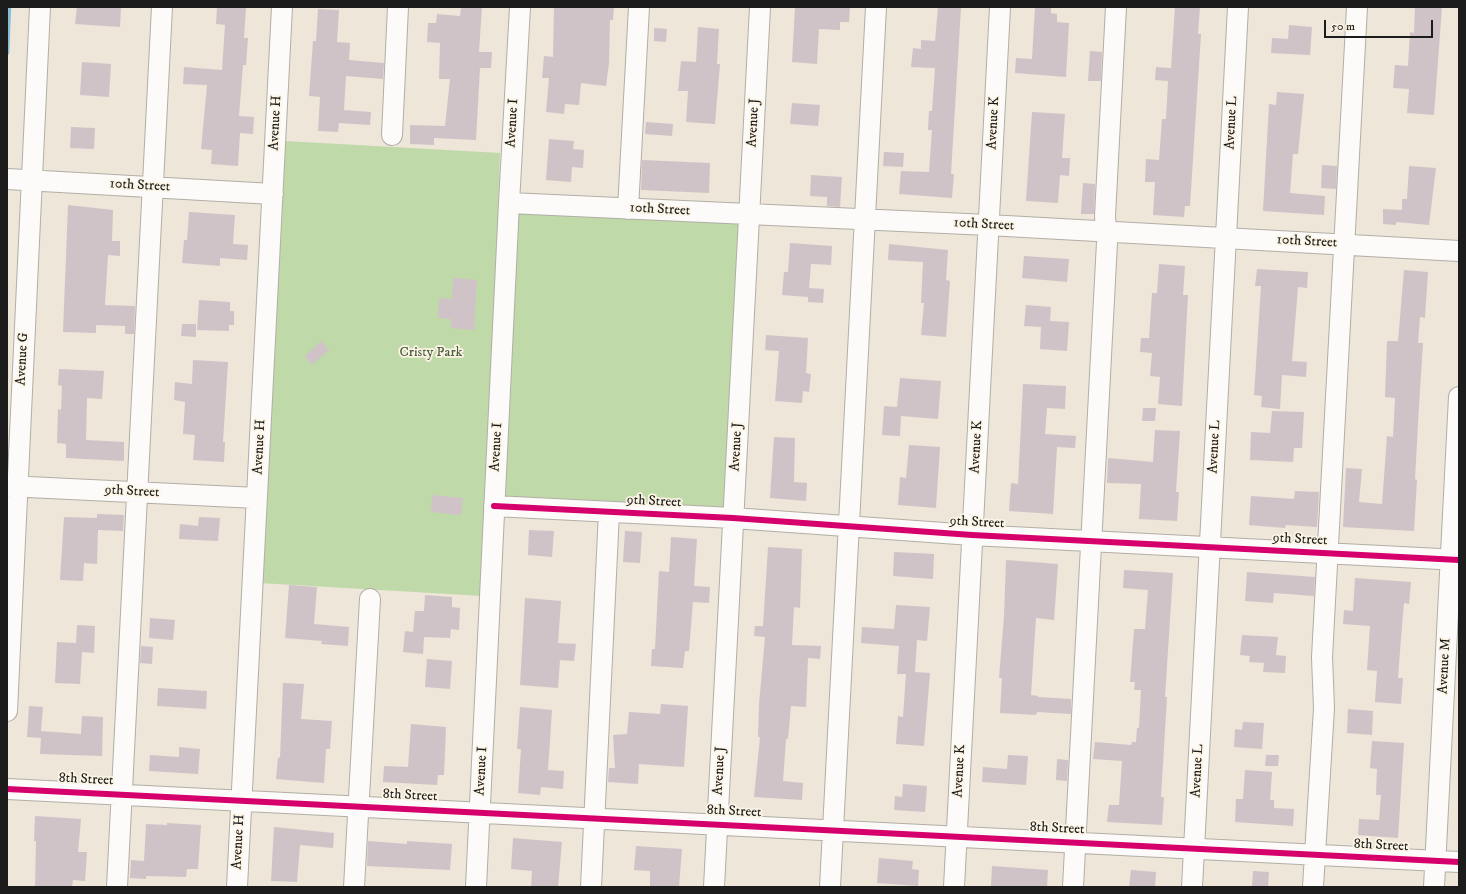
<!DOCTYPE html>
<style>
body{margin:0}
#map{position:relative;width:1466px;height:894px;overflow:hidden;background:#ede6d9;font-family:"IM FELL DW Pica",serif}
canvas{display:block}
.frame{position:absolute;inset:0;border:8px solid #1c1c1c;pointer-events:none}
.scale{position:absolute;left:1324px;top:20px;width:109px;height:18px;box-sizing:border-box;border:2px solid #1c1c1c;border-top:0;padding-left:5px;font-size:12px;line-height:14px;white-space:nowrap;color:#1c1c1c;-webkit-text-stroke:3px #fcf5e5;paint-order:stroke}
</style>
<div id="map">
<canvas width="1466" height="894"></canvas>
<div class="frame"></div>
<div class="scale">50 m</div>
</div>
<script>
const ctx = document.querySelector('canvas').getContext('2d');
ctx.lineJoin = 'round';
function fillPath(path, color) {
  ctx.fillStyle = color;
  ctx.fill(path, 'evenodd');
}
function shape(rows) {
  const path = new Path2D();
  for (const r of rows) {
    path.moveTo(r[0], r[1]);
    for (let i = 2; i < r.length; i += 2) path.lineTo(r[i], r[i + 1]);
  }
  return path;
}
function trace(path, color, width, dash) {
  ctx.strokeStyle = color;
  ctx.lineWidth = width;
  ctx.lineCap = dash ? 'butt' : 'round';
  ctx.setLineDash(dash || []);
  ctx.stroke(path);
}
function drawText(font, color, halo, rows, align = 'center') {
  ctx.font = font + ' "IM FELL DW Pica",serif';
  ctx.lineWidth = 3.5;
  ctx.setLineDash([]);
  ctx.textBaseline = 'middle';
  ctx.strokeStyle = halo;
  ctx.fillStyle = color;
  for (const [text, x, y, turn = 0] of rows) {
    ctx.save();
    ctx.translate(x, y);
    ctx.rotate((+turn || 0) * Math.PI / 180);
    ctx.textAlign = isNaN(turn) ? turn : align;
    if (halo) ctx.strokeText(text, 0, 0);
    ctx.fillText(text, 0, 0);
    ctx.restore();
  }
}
fillPath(shape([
 [285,141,500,153,498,211,741,224,726,511,488,499,483,596,260,583]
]), '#bfd9a9');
trace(shape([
 [7,53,9,7]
]), '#85bdd6', 4.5);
fillPath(shape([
 [77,7,121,7,120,27,75,24],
 [217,7,246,7,244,38,248,38,246,65,243,65,239,116,254,117,253,134,240,133,238,166,211,164,212,150,201,149,207,85,183,84,184,67,222,70,225,25,216,24],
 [461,7,482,7,479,52,492,52,491,68,480,68,476,140,434,138,434,145,410,144,410,125,445,126,450,79,439,79,440,43,427,42,428,23,436,23,437,14,460,16],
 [554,7,614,7,613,20,610,20,609,63,606,86,581,83,579,105,565,104,564,114,546,112,549,78,542,78,544,56,553,57],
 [795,7,850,7,849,22,840,22,840,30,819,29,817,64,792,62],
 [938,7,961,8,951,174,954,174,952,198,899,194,901,171,929,172,932,130,928,130,929,111,932,111,935,68,911,67,913,48,921,49,921,40,935,41],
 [1035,7,1051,7,1051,13,1057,14,1057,22,1069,23,1066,77,1015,73,1016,58,1032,59],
 [1175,7,1200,7,1198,34,1201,34,1190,206,1185,206,1184,217,1153,215,1155,182,1145,182,1146,159,1159,160,1162,119,1166,119,1168,81,1155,80,1156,67,1171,68],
 [1415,7,1442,7,1434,115,1407,113,1409,89,1393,88,1395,65,1408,66,1410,32,1414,33],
 [318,9,339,10,337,42,350,43,349,60,384,63,383,79,346,76,344,110,371,112,370,125,339,123,338,132,318,131,320,97,309,96,313,41,316,41],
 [1289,25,1312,27,1310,55,1271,53,1272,38,1288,39],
 [698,27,719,29,717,64,720,64,715,124,686,122,688,91,678,91,681,61,696,62],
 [654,28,667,29,666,42,654,41],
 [1090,51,1102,52,1101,81,1088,81],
 [82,62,111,64,109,97,80,95],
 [1277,92,1304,94,1298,154,1293,154,1290,193,1325,196,1324,215,1263,211,1269,104,1276,105],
 [792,103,820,105,818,126,790,124],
 [1032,112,1065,114,1062,158,1070,158,1069,176,1060,175,1058,203,1026,201],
 [646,122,673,124,672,136,645,134],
 [71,127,95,128,94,149,70,148],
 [549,139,574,141,573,149,584,150,583,168,572,167,571,182,546,180],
 [884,152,904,153,903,167,883,166],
 [642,160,710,163,709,193,641,190],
 [1322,165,1337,166,1336,189,1321,188],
 [1409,166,1436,168,1429,225,1396,222,1396,225,1383,224,1383,209,1402,210,1402,199,1407,199],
 [811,175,842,177,840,207,827,206,827,197,810,196],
 [1083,183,1095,184,1094,214,1081,214],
 [68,205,113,210,112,241,120,241,120,256,108,255,105,305,135,306,134,334,125,334,125,326,96,325,96,333,63,332],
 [189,212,235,215,233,244,248,245,247,260,220,258,220,266,182,263,184,240,187,240],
 [790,243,832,246,831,265,811,264,809,288,824,289,823,303,808,302,808,297,782,295,784,272,788,272],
 [889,244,948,250,946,280,950,281,946,337,921,335,924,303,921,303,923,262,888,260],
 [1024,256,1069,259,1067,282,1022,278],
 [1159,264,1185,266,1183,295,1188,295,1182,406,1158,404,1160,377,1150,376,1152,353,1140,352,1141,338,1149,338,1152,293,1157,293],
 [1257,269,1308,272,1307,288,1298,287,1292,361,1307,362,1306,377,1282,375,1280,409,1261,407,1262,396,1254,395,1261,286,1255,286],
 [1404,270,1428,272,1425,318,1420,317,1418,343,1423,343,1419,406,1415,479,1417,480,1414,531,1343,527,1346,468,1362,469,1359,502,1382,504,1387,436,1393,437,1395,398,1385,397,1387,341,1398,341],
 [453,278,477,280,474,330,451,328,451,319,438,318,439,298,452,299],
 [199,300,230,302,230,311,234,311,234,325,229,325,229,331,197,330],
 [1026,305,1051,307,1050,321,1069,322,1067,351,1040,349,1041,327,1024,326],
 [182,324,196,324,196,337,181,336],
 [766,335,808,338,806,373,811,374,809,392,803,391,802,403,775,401,779,351,765,350],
 [321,341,329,350,312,365,305,356],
 [193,360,228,362,223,442,225,442,224,462,193,460,195,435,183,434,185,402,174,400,175,382,192,384],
 [59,369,104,371,102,399,87,398,86,440,124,442,124,461,66,458,66,444,57,443,58,409,61,410,62,386,58,385],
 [900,378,941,381,938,419,901,416,900,436,882,435,884,406,897,407],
 [1023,384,1066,386,1065,409,1047,408,1045,434,1076,436,1075,448,1057,447,1053,514,1009,511,1011,483,1018,484],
 [1143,408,1156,408,1155,421,1142,421],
 [1272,411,1304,412,1302,448,1294,448,1293,462,1250,460,1251,432,1270,433],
 [1155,430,1180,431,1176,492,1179,492,1177,521,1139,519,1141,484,1107,483,1108,458,1153,462],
 [774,437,795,438,794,482,807,483,806,501,770,498],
 [909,445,940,447,936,508,898,505,900,477,906,478],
 [1295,491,1319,492,1317,527,1286,525,1285,528,1249,525,1251,496,1294,499],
 [432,495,463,498,461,515,431,512],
 [97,514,124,515,123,531,98,530,97,564,84,563,83,581,60,580,64,517,97,518],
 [199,517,220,518,218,541,179,539,180,524,198,526],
 [529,530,554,531,552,557,528,555],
 [625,531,642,532,640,563,623,562],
 [671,537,697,539,694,586,710,587,709,603,693,602,689,651,685,651,683,668,651,666,652,649,655,649,659,571,669,572],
 [768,547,802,549,800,608,794,607,792,645,821,646,820,659,808,658,806,707,791,706,788,739,786,739,783,781,803,783,802,800,754,797,760,737,758,737,759,704,765,637,754,636,755,626,763,626],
 [894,552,934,554,933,579,893,576],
 [1006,560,1058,564,1054,620,1036,618,1031,695,1038,696,1038,697,1071,699,1071,714,1037,712,1036,715,1000,713,1002,678,999,678,1004,616],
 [1124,570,1173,573,1165,697,1167,697,1161,797,1164,797,1162,825,1107,822,1109,805,1119,805,1122,761,1093,759,1095,742,1131,745,1132,742,1136,742,1137,728,1139,728,1141,690,1134,690,1135,682,1130,682,1134,629,1145,629,1148,590,1123,588],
 [1247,572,1315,577,1314,596,1274,593,1273,603,1245,601],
 [1355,578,1411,582,1409,604,1404,603,1401,638,1398,678,1403,678,1401,704,1375,702,1377,671,1367,670,1370,626,1343,624,1344,610,1353,611],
 [289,585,317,587,314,624,349,627,348,646,321,644,322,641,285,638],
 [425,595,452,597,452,607,460,608,459,630,451,629,450,638,424,637,423,654,403,652,405,631,413,632,415,611,424,611],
 [525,598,561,601,558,643,576,644,574,661,560,660,558,688,520,685],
 [896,605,930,607,927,641,917,640,915,672,930,673,924,746,896,744,898,716,903,717,906,674,897,674,899,646,861,643,862,627,894,629],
 [150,618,175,620,173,640,149,638],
 [77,625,95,626,94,653,82,652,80,684,55,683,57,642,76,643],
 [1242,635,1278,637,1276,655,1286,656,1285,673,1263,672,1264,663,1249,662,1250,656,1240,655],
 [141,646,153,647,152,664,140,663],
 [427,659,452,661,450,689,425,687],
 [283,683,304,684,301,719,332,721,330,749,326,749,324,783,276,779,278,757,280,758],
 [158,688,207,691,206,709,157,706],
 [661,704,688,706,684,767,639,764,638,784,608,782,609,768,615,768,613,735,627,734,629,712,660,714],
 [29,706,43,707,41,731,81,734,82,716,103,717,102,756,40,754,41,738,27,737],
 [520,707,552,710,548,770,564,771,563,789,541,787,540,795,518,793,521,749,517,749],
 [1348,709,1373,711,1372,735,1347,733],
 [1243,722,1264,723,1262,749,1234,747,1235,729,1242,730],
 [411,724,446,727,444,775,438,775,437,785,383,782,384,766,408,767],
 [1372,741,1404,743,1398,838,1358,835,1359,819,1379,820,1381,795,1376,795,1377,769,1370,768],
 [179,747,200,749,198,774,149,771,150,755,179,757],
 [1008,755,1028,756,1026,785,982,782,983,767,1007,769],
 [1266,755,1279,755,1278,766,1265,766],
 [1057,759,1068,760,1067,781,1056,780],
 [1245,770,1272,772,1270,800,1274,800,1274,808,1294,809,1293,826,1235,822,1236,799,1243,799],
 [903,784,927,786,925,812,894,810,895,796,902,797],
 [35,816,81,819,78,852,87,852,85,881,73,880,72,887,35,887,36,841,34,841],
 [167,823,201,825,198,869,187,869,186,877,146,876,146,879,130,878,131,860,144,861,146,824,167,825],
 [274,827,334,833,333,848,300,845,297,882,271,881],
 [513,838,562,842,558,887,531,887,532,871,511,869],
 [368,841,407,844,407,841,452,844,450,870,367,866],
 [636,846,682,849,679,887,650,887,650,871,634,870],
 [879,858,913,861,912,869,919,870,918,886,877,883],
 [992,866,1048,870,1047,887,991,886],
 [1131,870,1156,872,1155,887,1129,887],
 [1253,871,1269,872,1268,887,1252,887]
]), '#d0c3c8');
const minor = shape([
 [392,135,398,7],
 [7,179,273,194],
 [509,203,988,225,1459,251],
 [628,209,639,7],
 [7,486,257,498],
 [494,506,733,518,972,535,1459,560],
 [7,711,40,7],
 [7,789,1459,862],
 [117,887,162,7],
 [237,887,282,7],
 [354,887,370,599],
 [476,887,509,203,520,7],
 [591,887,609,512],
 [714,887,760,7],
 [830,887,876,7],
 [954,887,1000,7],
 [1073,887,1107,242,1105,216,1116,7],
 [1192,887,1238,7],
 [1313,887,1324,708,1322,657,1357,7],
 [1434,887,1459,397]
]);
trace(minor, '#b2aea6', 22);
trace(minor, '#fcfbf9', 20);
trace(shape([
 [494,506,733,518,972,535,1459,560],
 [7,789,1459,862]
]), '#d6006c', 6);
drawText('14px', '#1c1c1c', '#fcf5e5', [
 ["Avenue H",276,123,-87],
 ["Avenue I",513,123,-87],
 ["Avenue J",754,123,-87],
 ["Avenue K",994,123,-87],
 ["Avenue L",1232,123,-87],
 ["10th Street",140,186,3],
 ["10th Street",660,210,3],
 ["10th Street",984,225,3],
 ["10th Street",1307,242,3],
 ["Avenue G",23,359,-87],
 ["Avenue H",260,447,-87],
 ["Avenue I",497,447,-87],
 ["Avenue J",737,447,-87],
 ["Avenue K",977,447,-87],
 ["Avenue L",1215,447,-87],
 ["9th Street",132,492,3],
 ["9th Street",654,502,3],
 ["9th Street",977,523,3],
 ["9th Street",1300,540,3],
 ["Avenue M",1445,666,-87],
 ["Avenue I",482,771,-87],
 ["Avenue J",720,771,-87],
 ["Avenue K",960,771,-87],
 ["Avenue L",1198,771,-87],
 ["8th Street",86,780,3],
 ["8th Street",410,796,3],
 ["8th Street",734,812,3],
 ["8th Street",1057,829,3],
 ["Avenue H",239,842,-87],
 ["8th Street",1381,846,3]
]);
drawText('14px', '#485b3f', '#fcf5e5', [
 ["Cristy Park",431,353]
]);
</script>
